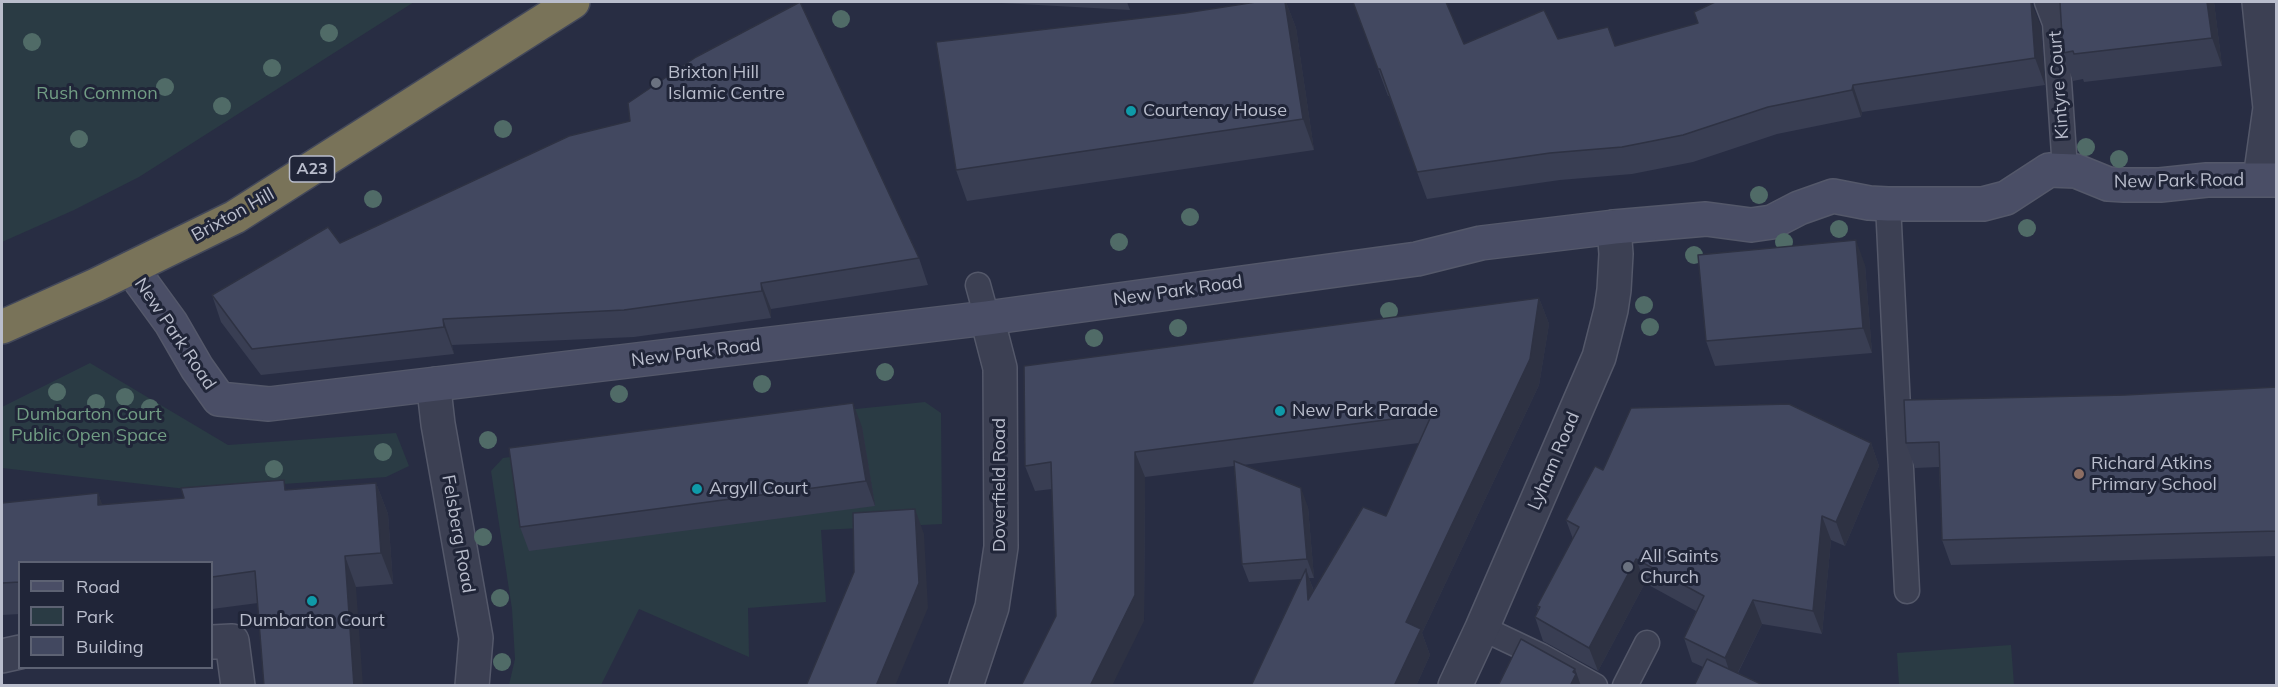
<!DOCTYPE html>
<style>
body{margin:0}
#map{position:relative;width:2278px;height:687px;overflow:hidden;background:#282d43;font-family:Mulish,sans-serif}
canvas{display:block}
.frame{position:absolute;inset:0;border:3px solid #b9bdcc;pointer-events:none}
.legend{position:absolute;left:18px;top:561px;width:195px;height:108px;box-sizing:border-box;background:#202538;border:2px solid #5d6273;margin:0;padding:8px 10px;list-style:none;font-size:18px;color:#b9bdcc}
.legend li{display:flex;align-items:center;gap:12px;height:30px}
.legend b{width:30px;border:2px solid #5d6273}
</style>
<div id="map">
<canvas width="2278" height="687"></canvas>
<div class="frame"></div>
<ul class="legend">
<li><b style="height:8px;background:#4a4e66"></b>Road</li>
<li><b style="height:16px;background:#2a3b44"></b>Park</li>
<li><b style="height:16px;background:#424860"></b>Building</li>
</ul>
</div>
<script>
const ctx = document.querySelector('canvas').getContext('2d');
ctx.lineJoin = 'round';
function fillPath(path, color) {
  ctx.fillStyle = color;
  ctx.fill(path, 'evenodd');
}
function shape(rows) {
  const path = new Path2D();
  for (const r of rows) {
    path.moveTo(r[0], r[1]);
    for (let i = 2; i < r.length; i += 2) path.lineTo(r[i], r[i + 1]);
  }
  return path;
}
function trace(path, color, width, dash) {
  ctx.strokeStyle = color;
  ctx.lineWidth = width;
  ctx.lineCap = dash ? 'butt' : 'round';
  ctx.setLineDash(dash || []);
  ctx.stroke(path);
}
function drawText(font, color, halo, rows, align = 'center') {
  ctx.font = font + ' Mulish,sans-serif';
  ctx.lineWidth = 6;
  ctx.setLineDash([]);
  ctx.textBaseline = 'middle';
  ctx.strokeStyle = halo;
  ctx.fillStyle = color;
  for (const [text, x, y, turn = 0] of rows) {
    ctx.save();
    ctx.translate(x, y);
    ctx.rotate((+turn || 0) * Math.PI / 180);
    ctx.textAlign = isNaN(turn) ? turn : align;
    if (halo) ctx.strokeText(text, 0, 0);
    ctx.fillText(text, 0, 0);
    ctx.restore();
  }
}
fillPath(shape([
 [2,2,414,2,139,177,74,210,2,242],
 [90,363,228,445,396,433,409,466,386,477,195,490,2,468,2,407],
 [925,402,941,413,942,524,821,530,826,602,748,608,749,657,639,609,601,685,509,685,515,659,512,609,491,471,503,458,563,450,875,506,862,428,826,412],
 [2011,645,2014,685,1899,685,1897,653]
]), '#2a3b44');
const lane = shape([
 [2047,2,2055,23,2065,169],
 [1888,204,1907,591],
 [978,285,987,318],
 [1482,628,1541,656,1595,686],
 [1625,686,1647,643]
]);
const street = shape([
 [2259,2,2270,108,2260,179],
 [436,384,435,398,438,424,476,638,472,686],
 [212,642,232,641,238,686],
 [2,656,20,652],
 [966,686,992,607,1001,547,1000,368,987,318],
 [1455,686,1482,628,1599,357,1611,310,1614,290,1616,254,1614,227]
]);
const secondary = shape([
 [131,268,171,323,197,368,219,399,269,404,987,318,1417,259,1481,243,1614,227,1706,219,1751,225,1772,222,1799,208,1833,196,1869,203,1888,204,1983,204,2006,198,2049,170,2076,171,2108,184,2124,185,2160,185,2207,180,2276,180]
]);
const highway = shape([
 [2,327,96,285,235,217,573,2]
]);
trace(lane, '#54586a', 27);
trace(street, '#54586a', 36);
trace(secondary, '#54586a', 36);
trace(highway, '#43485a', 36);
trace(lane, '#3c4053', 24);
trace(street, '#3c4053', 33);
trace(secondary, '#4a4e66', 33);
trace(highway, '#797359', 33);
ctx.fillStyle = '#506b67';
for (const [x, y] of [
 [841,19],
 [329,33],
 [32,42],
 [272,68],
 [165,87],
 [222,106],
 [503,129],
 [79,139],
 [2086,147],
 [2119,159],
 [1759,195],
 [373,199],
 [1190,217],
 [2027,228],
 [1839,229],
 [1119,242],
 [1784,242],
 [1694,255],
 [1644,305],
 [1389,311],
 [1650,327],
 [1178,328],
 [1094,338],
 [885,372],
 [762,384],
 [57,392],
 [619,394],
 [125,397],
 [96,403],
 [150,408],
 [488,440],
 [383,452],
 [274,469],
 [483,537],
 [500,598],
 [502,662]
]) {
  ctx.beginPath();
  ctx.arc(x, y, 9, 0, 2 * Math.PI);
  ctx.fill();
}
fillPath(shape([
 [982,2,1127,2,1130,10,983,2],
 [1256,2,1286,2,1296,28,1314,150,967,201,956,170],
 [1353,2,1464,44,1558,39,1615,46,1698,23,2041,26,2045,85,1862,112,1861,117,1777,134,1693,162,1632,174,1560,180,1427,199,1389,96,1388,96],
 [2060,2,2214,2,2222,66,2084,82,2083,79,2073,81,2063,53],
 [340,243,919,258,928,285,771,309,771,318,634,337,452,345,454,354,261,375,221,322,212,295],
 [1865,265,1872,353,1715,366,1706,341],
 [1539,298,1549,324,1539,385,1422,633,1430,655,1416,686,1251,686,1302,579,1249,582,1242,564,1234,466,1145,477,1144,621,1056,616,1052,489,1035,491,1025,466],
 [1419,443,1386,516,1314,591,1309,578,1314,578,1308,507,1243,465],
 [2277,387,2277,556,1951,565,1942,540,1939,467,1915,468,1906,443,2125,395],
 [862,427,875,506,529,551,520,527],
 [1871,443,1879,466,1845,546,1831,540,1822,634,1762,624,1738,673,1703,667,1692,662,1684,638,1696,611,1645,583,1598,671,1543,641,1535,617,1538,609,1537,606,1573,539,1566,520,1603,470],
 [376,483,388,514,393,584,356,587,258,603,212,609,212,562,20,562,20,614,2,615,2,503,98,493,102,505]
]), '#393e53');
fillPath(shape([
 [1285,2,1286,2,1296,28,1314,150,1303,119],
 [2031,2,2041,26,2045,85,2035,58],
 [2207,2,2214,2,2222,66,2212,38],
 [1853,85,1862,112,1861,117,1852,90],
 [1856,240,1865,265,1872,353,1863,328],
 [761,283,771,309,771,318,762,291],
 [1539,298,1549,324,1539,385,1422,633,1430,655,1416,686,1394,686,1406,622],
 [443,319,452,345,454,354,444,327],
 [853,403,862,427,875,506,866,481],
 [1871,443,1879,466,1845,546,1836,522],
 [1135,452,1145,477,1144,621,1112,686,1090,686],
 [376,483,388,514,393,584,381,553],
 [1301,488,1308,507,1314,578,1307,559],
 [98,493,109,524,98,505],
 [915,509,924,534,928,608,895,686,876,686],
 [1822,516,1831,540,1822,634,1813,611],
 [345,556,356,587,363,686,354,686],
 [1636,559,1645,583,1598,671,1589,648],
 [1306,569,1315,595,1308,600],
 [1753,600,1762,624,1733,682,1725,658],
 [1575,669,1581,686,1570,686,1573,672]
]), '#2e3243');
const building = shape([
 [800,2,919,258,761,283,762,291,624,310,443,319,444,327,252,349,212,295,328,227,340,243,569,136,630,121,628,103,696,57,800,2],
 [1256,2,1285,2,1303,119,956,170,936,42,1185,13,1256,2],
 [1353,2,1446,2,1464,44,1544,10,1558,39,1608,27,1615,46,1698,23,1694,12,1715,2,2031,2,2035,58,1853,85,1852,90,1768,107,1683,135,1622,147,1550,153,1417,172,1380,69,1378,69,1353,2],
 [2060,2,2207,2,2212,38,2074,54,2073,51,2063,53,2060,2],
 [1856,240,1863,328,1706,341,1698,255,1856,240],
 [1539,298,1530,359,1406,622,1421,629,1394,686,1251,686,1306,569,1308,600,1363,507,1386,516,1432,414,1135,452,1135,595,1090,686,1021,686,1056,616,1051,462,1025,466,1024,366,1539,298],
 [2277,387,2277,531,1942,540,1939,442,1906,443,1904,400,2125,395,2277,387],
 [853,403,866,481,520,527,509,448,853,403],
 [1789,404,1871,443,1836,522,1822,516,1813,611,1753,600,1725,658,1684,638,1704,596,1636,559,1589,648,1535,617,1540,607,1537,606,1579,527,1566,520,1595,466,1603,470,1631,408,1789,404],
 [1234,461,1301,488,1307,559,1242,564,1234,461],
 [284,480,285,490,376,483,381,553,345,556,354,686,264,686,255,571,212,577,212,562,20,562,20,582,2,583,2,503,98,493,98,505,184,498,181,488,284,480],
 [915,509,919,583,876,686,806,686,854,572,853,513,915,509],
 [1521,639,1575,669,1573,672,1576,674,1570,686,1498,686,1521,639],
 [1707,659,1761,684,1760,686,1694,686,1707,659]
]);
fillPath(building, '#424860');
trace(building, '#2e3243', 1.5);
for (const [x, y, r, color] of [
 [656,83,6,"#6b7280"],
 [1131,111,6,"#0f9aa8"],
 [1280,411,6,"#0f9aa8"],
 [2079,474,6,"#8d6e63"],
 [697,489,6,"#0f9aa8"],
 [1628,567,6,"#6b7280"],
 [312,601,6,"#0f9aa8"]
]) {
  const dot = new Path2D();
  dot.arc(x, y, r, 0, 2 * Math.PI);
  ctx.fillStyle = color;
  ctx.fill(dot);
  trace(dot, '#202538', 2);
}
for (const [x, y, w] of [
 [312,169,45]
]) {
  const box = new Path2D();
  box.roundRect(x - w / 2, y - 13, w, 26, 4.5);
  ctx.fillStyle = '#202538';
  ctx.fill(box);
  trace(box, '#b9bdcc', 1.5);
}
drawText('bold 16px', '#b9bdcc', null, [
 ["A23",312,169]
]);
drawText('18px', '#b9bdcc', '#202538', [
 ["Brixton Hill",668,73],
 ["Islamic Centre",668,94],
 ["Courtenay House",1143,111],
 ["New Park Parade",1292,411],
 ["Richard Atkins",2091,464],
 ["Primary School",2091,485],
 ["Argyll Court",709,489],
 ["All Saints",1640,557],
 ["Church",1640,578],
 ["Dumbarton Court",312,621,"center"]
], 'left');
drawText('18px', '#b9bdcc', '#202538', [
 ["Kintyre Court",2059,85,-94],
 ["New Park Road",2179,181,-1],
 ["Brixton Hill",233,215,-29],
 ["New Park Road",1178,291,-8],
 ["New Park Road",175,334,56],
 ["New Park Road",696,353,-7],
 ["Lyham Road",1554,461,-67],
 ["Doverfield Road",1000,485,-90],
 ["Felsberg Road",458,534,80]
]);
drawText('18px', '#719d84', '#202538', [
 ["Rush Common",97,94],
 ["Dumbarton Court",89,415],
 ["Public Open Space",89,436]
]);
</script>
